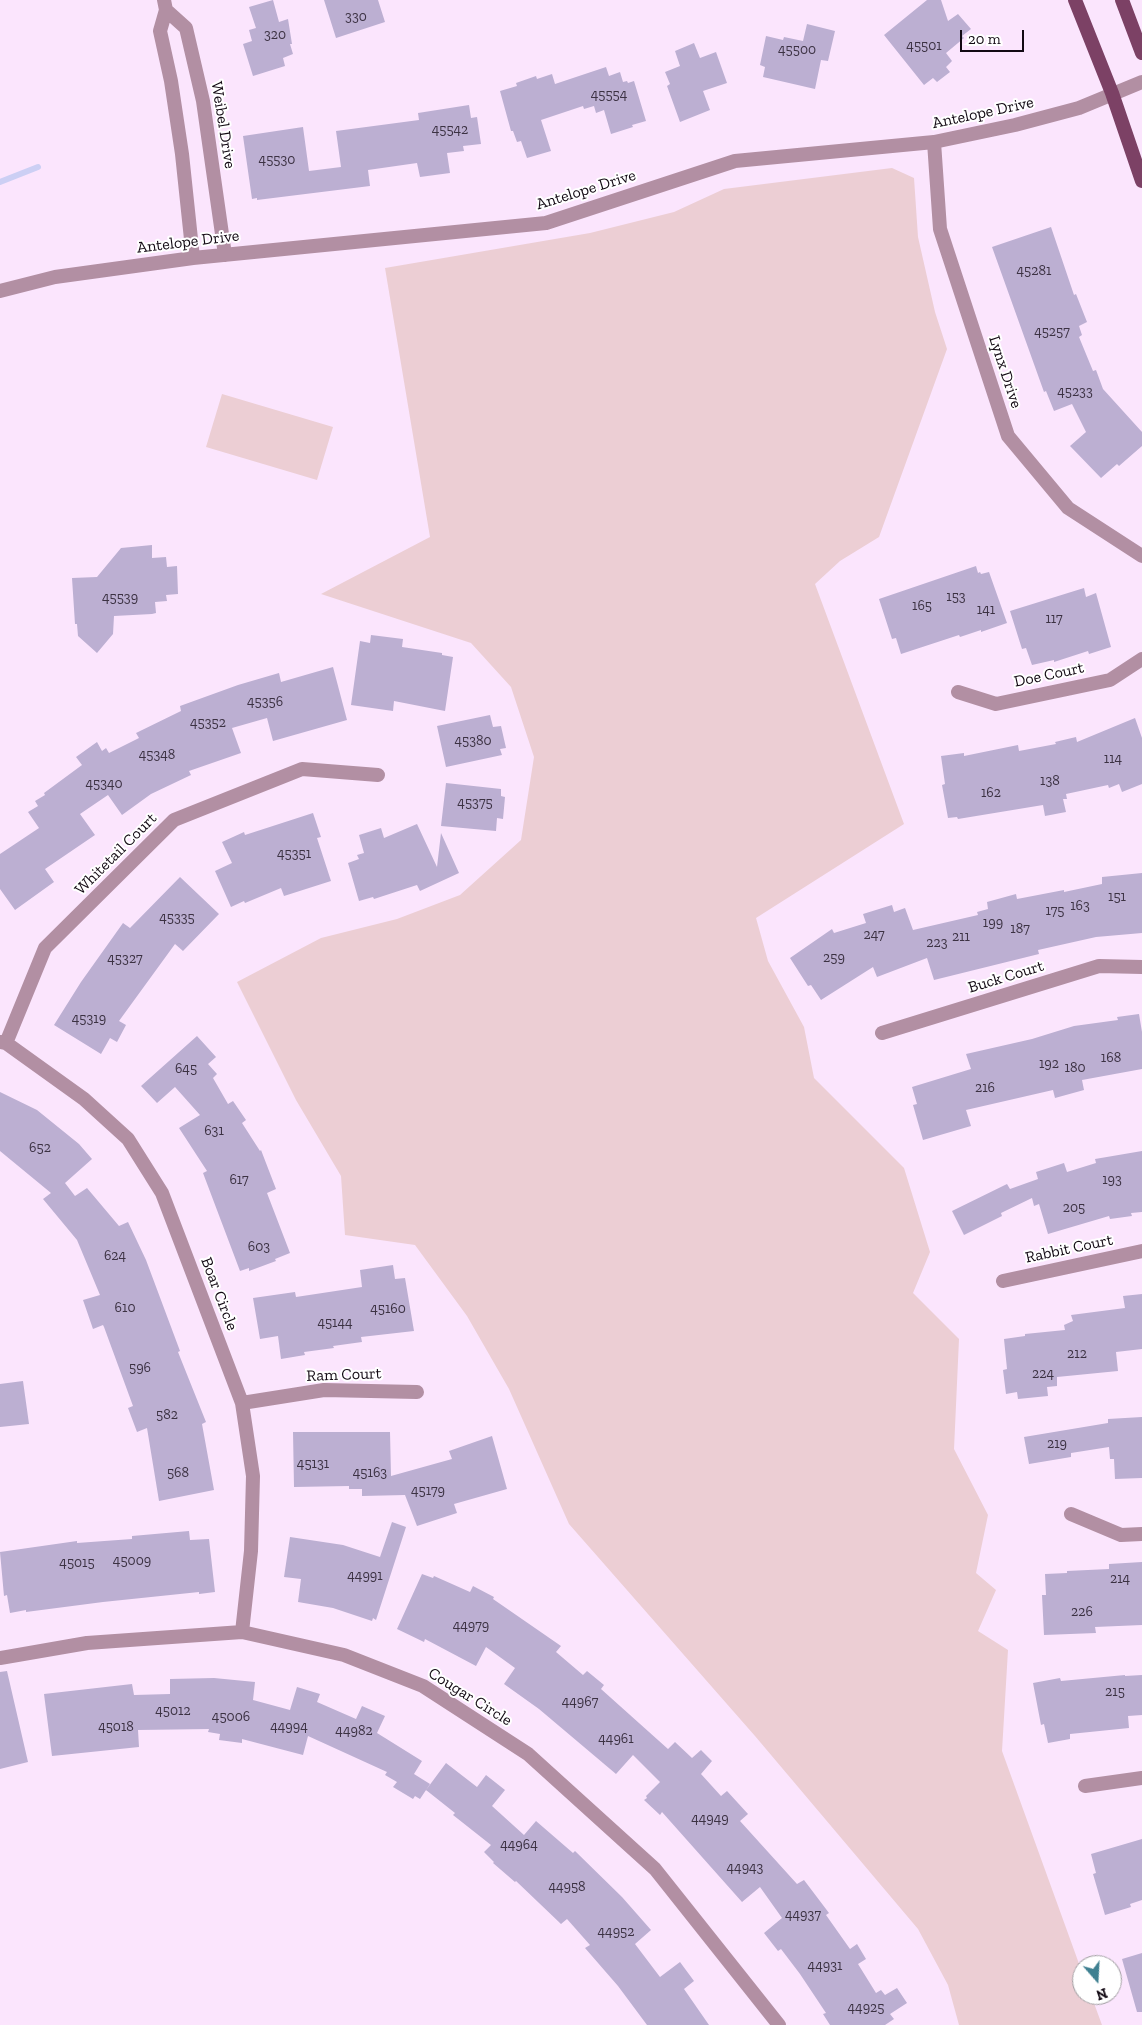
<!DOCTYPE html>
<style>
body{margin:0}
#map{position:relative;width:1142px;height:2025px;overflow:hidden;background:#fbe5fd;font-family:"Zilla Slab",serif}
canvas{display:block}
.north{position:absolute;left:1072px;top:1955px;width:50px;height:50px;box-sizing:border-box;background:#fff;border:1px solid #a09da1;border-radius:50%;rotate:161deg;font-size:14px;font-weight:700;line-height:20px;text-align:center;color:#120913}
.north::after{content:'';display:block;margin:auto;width:18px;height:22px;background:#3e8091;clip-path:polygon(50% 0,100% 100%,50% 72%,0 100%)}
.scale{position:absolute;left:960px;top:30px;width:64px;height:22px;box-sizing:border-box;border:2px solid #120913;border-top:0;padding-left:6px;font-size:15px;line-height:18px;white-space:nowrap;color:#120913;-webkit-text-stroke:4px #fff;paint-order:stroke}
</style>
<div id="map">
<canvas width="1142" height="2025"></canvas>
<div class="north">N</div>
<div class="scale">20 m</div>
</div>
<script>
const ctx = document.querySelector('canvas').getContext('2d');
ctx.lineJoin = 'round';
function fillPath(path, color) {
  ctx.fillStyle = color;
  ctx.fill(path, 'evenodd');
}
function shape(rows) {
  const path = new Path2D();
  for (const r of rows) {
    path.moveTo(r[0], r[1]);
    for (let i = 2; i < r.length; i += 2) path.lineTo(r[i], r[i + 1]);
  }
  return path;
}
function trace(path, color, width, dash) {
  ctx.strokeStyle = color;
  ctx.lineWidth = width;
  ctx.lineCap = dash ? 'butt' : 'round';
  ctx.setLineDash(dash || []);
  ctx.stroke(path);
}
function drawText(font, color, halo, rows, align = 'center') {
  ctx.font = font + ' "Zilla Slab",serif';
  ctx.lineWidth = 4;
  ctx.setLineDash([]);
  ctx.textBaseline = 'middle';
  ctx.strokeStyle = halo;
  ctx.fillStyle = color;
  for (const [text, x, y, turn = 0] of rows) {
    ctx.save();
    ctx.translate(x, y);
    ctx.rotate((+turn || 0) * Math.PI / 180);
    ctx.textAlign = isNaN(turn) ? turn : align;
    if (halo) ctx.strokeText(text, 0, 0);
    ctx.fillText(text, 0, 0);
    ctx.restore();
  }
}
fillPath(shape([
 [892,168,914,178,918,237,935,312,947,349,879,537,840,561,815,584,904,824,756,918,768,961,804,1027,814,1078,904,1168,930,1252,913,1293,959,1339,954,1449,988,1515,976,1573,996,1590,978,1631,1008,1650,1002,1751,1082,1972,1082,1995,1091,1995,1102,2025,959,2025,948,1985,918,1929,755,1736,569,1524,509,1389,467,1316,415,1245,345,1235,341,1176,296,1100,237,982,321,938,397,919,460,895,521,840,534,757,511,687,471,643,321,594,430,537,385,268,590,233,674,212,724,189],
 [222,394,333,427,317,480,206,447]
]), '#ecced4');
trace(shape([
 [0,182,38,167]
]), '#cccff4', 6);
fillPath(shape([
 [273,0,279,22,288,19,292,44,290,44,293,54,283,58,285,66,253,76,243,44,252,41,249,30,256,28,249,7],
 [324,0,378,0,385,22,336,38],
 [927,0,941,0,948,21,958,14,971,29,962,36,964,38,946,53,952,61,946,67,950,72,937,82,933,78,924,85,884,35],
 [807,24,835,31,828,61,821,60,815,89,763,77,765,67,760,65,766,36,783,40,784,37,803,41],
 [694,43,700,58,716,52,727,83,703,91,710,110,680,122,667,86,670,84,665,72,680,66,675,51],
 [606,67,609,76,620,72,623,82,627,81,628,83,634,81,646,121,632,125,633,127,611,134,604,110,596,113,594,106,584,109,583,106,541,120,551,151,527,158,521,141,517,142,513,131,511,131,500,91,517,86,516,83,536,76,537,79,552,74,555,84],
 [469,105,471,118,477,117,481,144,463,146,464,151,447,153,450,173,420,177,417,163,368,170,370,186,257,200,257,198,252,199,243,136,303,127,309,171,341,167,336,131,419,120,418,113],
 [1051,227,1074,295,1076,294,1087,322,1079,326,1082,335,1079,337,1093,371,1096,370,1103,389,1142,432,1142,446,1119,466,1117,464,1101,478,1070,446,1086,432,1072,404,1054,411,1046,391,1044,392,992,247],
 [152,545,152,558,166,557,167,567,177,566,178,594,166,595,167,601,155,602,156,613,152,614,114,616,113,634,97,653,78,636,77,624,75,624,72,578,97,577,121,548],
 [976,566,978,573,980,572,981,574,989,572,1007,623,981,632,981,630,960,637,959,635,901,654,896,638,892,639,879,599],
 [1084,588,1086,597,1096,593,1111,647,1089,654,1088,651,1054,662,1054,660,1032,665,1026,648,1022,649,1010,611],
 [371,635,403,639,402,647,442,653,442,655,453,657,445,711,394,701,393,711,351,705,360,641,370,643],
 [333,667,347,720,273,741,267,718,232,728,241,753,189,771,191,775,151,794,122,815,108,795,80,814,95,835,45,869,54,882,15,910,0,889,0,854,39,828,28,812,38,806,35,801,45,795,44,793,82,765,76,757,97,742,102,751,106,748,109,753,139,738,136,733,181,711,180,706,238,685,279,673,281,682],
 [490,715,493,727,501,726,506,748,500,749,502,755,446,767,437,726],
 [1135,718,1142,738,1142,784,1122,792,1119,784,1109,788,1108,785,1066,794,1067,799,1063,799,1066,812,1045,816,1043,805,958,819,957,817,948,818,942,785,945,784,941,756,964,753,964,756,1018,745,1019,751,1056,744,1055,742,1076,737,1077,742],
 [446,783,501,789,501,796,505,797,503,819,497,818,496,831,441,826],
 [313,813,321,837,317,838,331,881,284,896,281,888,245,903,244,901,231,907,215,871,232,863,222,842,244,832,245,835],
 [417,824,437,867,441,833,459,873,420,891,417,885,374,899,373,897,359,901,348,863,359,859,357,855,364,853,359,835,381,828,384,838],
 [1142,873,1142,933,1096,937,1038,950,1039,954,934,980,927,958,877,977,873,967,821,1000,811,985,808,986,790,958,832,929,834,933,866,923,863,914,892,905,894,912,905,908,913,930,978,915,977,912,988,909,987,902,1016,894,1017,899,1064,890,1064,892,1102,884,1102,877],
 [180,877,219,914,183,951,175,944,119,1021,126,1025,117,1042,110,1038,101,1054,54,1025,81,982,123,923,130,928],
 [1139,1014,1142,1032,1142,1069,1082,1080,1084,1090,1055,1098,1053,1090,966,1110,971,1126,923,1140,913,1105,917,1104,912,1087,971,1069,966,1054,1032,1039,1074,1026,1118,1020,1117,1017],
 [197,1036,216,1057,208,1064,217,1074,213,1078,228,1104,233,1101,246,1120,242,1123,260,1151,261,1150,276,1189,267,1193,290,1253,275,1259,276,1261,249,1271,249,1268,240,1271,203,1173,207,1171,179,1128,200,1115,175,1087,157,1103,141,1086],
 [0,1092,37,1110,79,1144,92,1159,65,1183,75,1196,87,1188,119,1226,128,1222,146,1260,180,1351,178,1352,206,1422,202,1424,214,1490,159,1501,147,1428,137,1432,128,1408,133,1406,104,1327,103,1325,93,1329,83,1300,100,1295,77,1240,43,1199,51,1193,0,1151],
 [1142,1151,1142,1212,1131,1213,1132,1216,1110,1219,1109,1216,1048,1234,1039,1204,1034,1206,1032,1198,1001,1213,1002,1216,964,1235,952,1211,1007,1184,1010,1189,1038,1179,1036,1172,1064,1163,1067,1172,1096,1163,1095,1159],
 [393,1265,395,1279,405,1278,414,1331,361,1337,362,1342,333,1346,334,1348,304,1352,305,1355,281,1359,278,1336,260,1339,253,1298,295,1292,296,1297,362,1287,360,1270],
 [1142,1294,1142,1349,1116,1352,1118,1371,1057,1377,1057,1386,1047,1387,1048,1396,1018,1399,1017,1392,1006,1394,1003,1370,1007,1369,1004,1339,1025,1336,1025,1334,1065,1330,1064,1325,1073,1321,1071,1315,1125,1308,1123,1296],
 [23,1381,29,1424,0,1427,0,1384],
 [1142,1417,1142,1478,1115,1479,1114,1459,1110,1459,1109,1447,1071,1453,1071,1457,1029,1464,1024,1437,1108,1423,1108,1419],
 [293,1432,390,1432,391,1476,452,1459,449,1451,492,1436,507,1489,454,1504,457,1513,417,1526,405,1495,362,1496,362,1489,349,1489,349,1486,294,1487],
 [392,1522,406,1527,376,1620,373,1618,372,1621,333,1608,298,1602,301,1579,284,1577,290,1537,343,1545,380,1557],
 [189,1531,190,1540,209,1539,215,1592,199,1594,199,1592,103,1602,26,1612,26,1610,10,1613,7,1595,4,1596,0,1552,77,1541,77,1543,132,1539,132,1536],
 [1142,1562,1142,1625,1095,1627,1096,1633,1044,1635,1042,1595,1046,1595,1045,1574,1067,1573,1067,1571,1109,1569,1109,1564],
 [422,1574,433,1578,434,1576,470,1592,473,1586,494,1597,493,1599,561,1646,556,1652,583,1675,587,1671,604,1685,601,1689,668,1749,675,1742,692,1758,701,1750,712,1761,701,1774,721,1796,727,1791,748,1814,740,1821,797,1884,804,1880,829,1913,826,1915,850,1949,857,1944,866,1959,858,1964,876,1993,881,1990,885,1995,897,1988,907,2003,890,2014,894,2019,885,2025,830,2025,823,2014,826,2013,800,1974,781,1949,778,1951,764,1933,782,1918,760,1887,742,1902,662,1812,660,1815,644,1800,647,1798,646,1796,660,1782,633,1755,616,1774,539,1709,504,1684,515,1668,486,1647,476,1666,425,1639,424,1642,397,1629],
 [7,1671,28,1762,0,1769,0,1672],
 [1125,1675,1125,1676,1142,1675,1142,1715,1128,1716,1129,1728,1070,1734,1070,1739,1048,1743,1044,1724,1041,1725,1033,1683,1060,1678,1061,1681],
 [214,1678,255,1682,253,1700,290,1710,297,1687,320,1694,317,1702,356,1719,362,1706,385,1716,377,1733,422,1761,414,1774,430,1784,420,1799,415,1796,413,1799,393,1787,397,1782,385,1775,387,1772,308,1736,303,1755,242,1739,242,1743,219,1740,220,1734,208,1732,209,1729,138,1730,139,1747,52,1756,44,1694,132,1684,134,1695,170,1694,170,1679],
 [446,1763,477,1787,486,1775,505,1790,492,1806,524,1835,536,1821,573,1853,575,1851,622,1897,651,1930,635,1944,660,1977,680,1962,694,1981,684,1989,709,2025,647,2025,618,1986,585,1948,590,1945,567,1919,561,1924,516,1881,515,1882,493,1863,494,1862,484,1852,491,1845,453,1815,455,1813,426,1790],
 [1142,1839,1142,1900,1130,1904,1131,1907,1105,1915,1093,1874,1096,1873,1091,1854],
 [1142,1953,1142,2012,1137,2012,1122,1959]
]), '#bcafd2');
trace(shape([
 [164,0,166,10,186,28,203,101,225,255],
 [166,10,160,31,171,81,182,154,193,258],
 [934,142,940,229,1008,436,1068,508,1142,556],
 [0,291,55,277,193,258,546,223,735,161,934,142,1015,125,1079,108,1142,82],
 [958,692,996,704,1110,680,1142,659],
 [882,1033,1099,966,1142,967],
 [0,1042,6,1043,84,1099,128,1139,162,1193,242,1403,253,1476,251,1551,242,1632],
 [6,1043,45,948,174,820,302,769,378,775],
 [1003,1281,1142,1251],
 [242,1403,324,1390,417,1392],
 [1071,1514,1121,1535,1142,1534],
 [0,1658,87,1643,242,1632,344,1655,423,1686,528,1754,655,1869,779,2025],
 [1085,1786,1142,1778]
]), '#b28fa3', 14);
trace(shape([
 [1075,0,1112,93,1142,181],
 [1122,0,1142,53]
]), '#7c4165', 14);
drawText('14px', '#3c3243', null, [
 ["330",356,17],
 ["320",275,35],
 ["45501",924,46],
 ["45500",797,50],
 ["45554",609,95],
 ["45542",450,130],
 ["45530",277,160],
 ["45281",1034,271],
 ["45257",1052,332],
 ["45233",1075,392],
 ["153",956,597],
 ["45539",120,598],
 ["165",922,606],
 ["141",986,610],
 ["117",1054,619],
 ["45356",265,702],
 ["45352",208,723],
 ["45380",473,741],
 ["45348",157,755],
 ["114",1113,759],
 ["138",1050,781],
 ["45340",104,784],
 ["162",991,793],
 ["45375",475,803],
 ["45351",294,854],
 ["151",1117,897],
 ["163",1080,906],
 ["175",1055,911],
 ["45335",177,918],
 ["199",993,923],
 ["187",1020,929],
 ["247",874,935],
 ["211",961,937],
 ["223",937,943],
 ["259",834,958],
 ["45327",125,959],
 ["45319",89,1019],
 ["168",1111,1058],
 ["192",1049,1064],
 ["180",1075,1068],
 ["645",186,1069],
 ["216",985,1088],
 ["631",214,1131],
 ["652",40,1148],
 ["617",239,1180],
 ["193",1112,1180],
 ["205",1074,1208],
 ["603",259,1247],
 ["624",115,1256],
 ["610",125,1308],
 ["45160",388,1309],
 ["45144",335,1323],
 ["212",1077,1354],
 ["596",140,1368],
 ["224",1043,1374],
 ["582",167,1415],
 ["219",1057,1444],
 ["45131",313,1464],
 ["568",178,1473],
 ["45163",370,1473],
 ["45179",428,1491],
 ["45009",132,1561],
 ["45015",77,1563],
 ["44991",365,1576],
 ["214",1120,1579],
 ["226",1082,1612],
 ["44979",471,1626],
 ["215",1115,1692],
 ["44967",580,1702],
 ["45012",173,1711],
 ["45006",231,1717],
 ["45018",116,1727],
 ["44994",289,1727],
 ["44982",354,1731],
 ["44961",616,1739],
 ["44949",710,1819],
 ["44964",519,1845],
 ["44943",745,1868],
 ["44958",567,1887],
 ["44937",803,1915],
 ["44952",616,1932],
 ["44931",825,1966],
 ["44925",866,2008]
]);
drawText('16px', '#120913', '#fff', [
 ["Antelope Drive",983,113,-12],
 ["Weibel Drive",223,125,81],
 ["Antelope Drive",586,190,-17],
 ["Antelope Drive",188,242,-7],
 ["Lynx Drive",1005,372,72],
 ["Doe Court",1049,675,-12],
 ["Whitetail Court",116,854,-45],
 ["Buck Court",1006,977,-17],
 ["Rabbit Court",1069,1249,-12],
 ["Boar Circle",219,1294,69],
 ["Ram Court",344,1375,-2],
 ["Cougar Circle",470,1697,32]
]);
</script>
